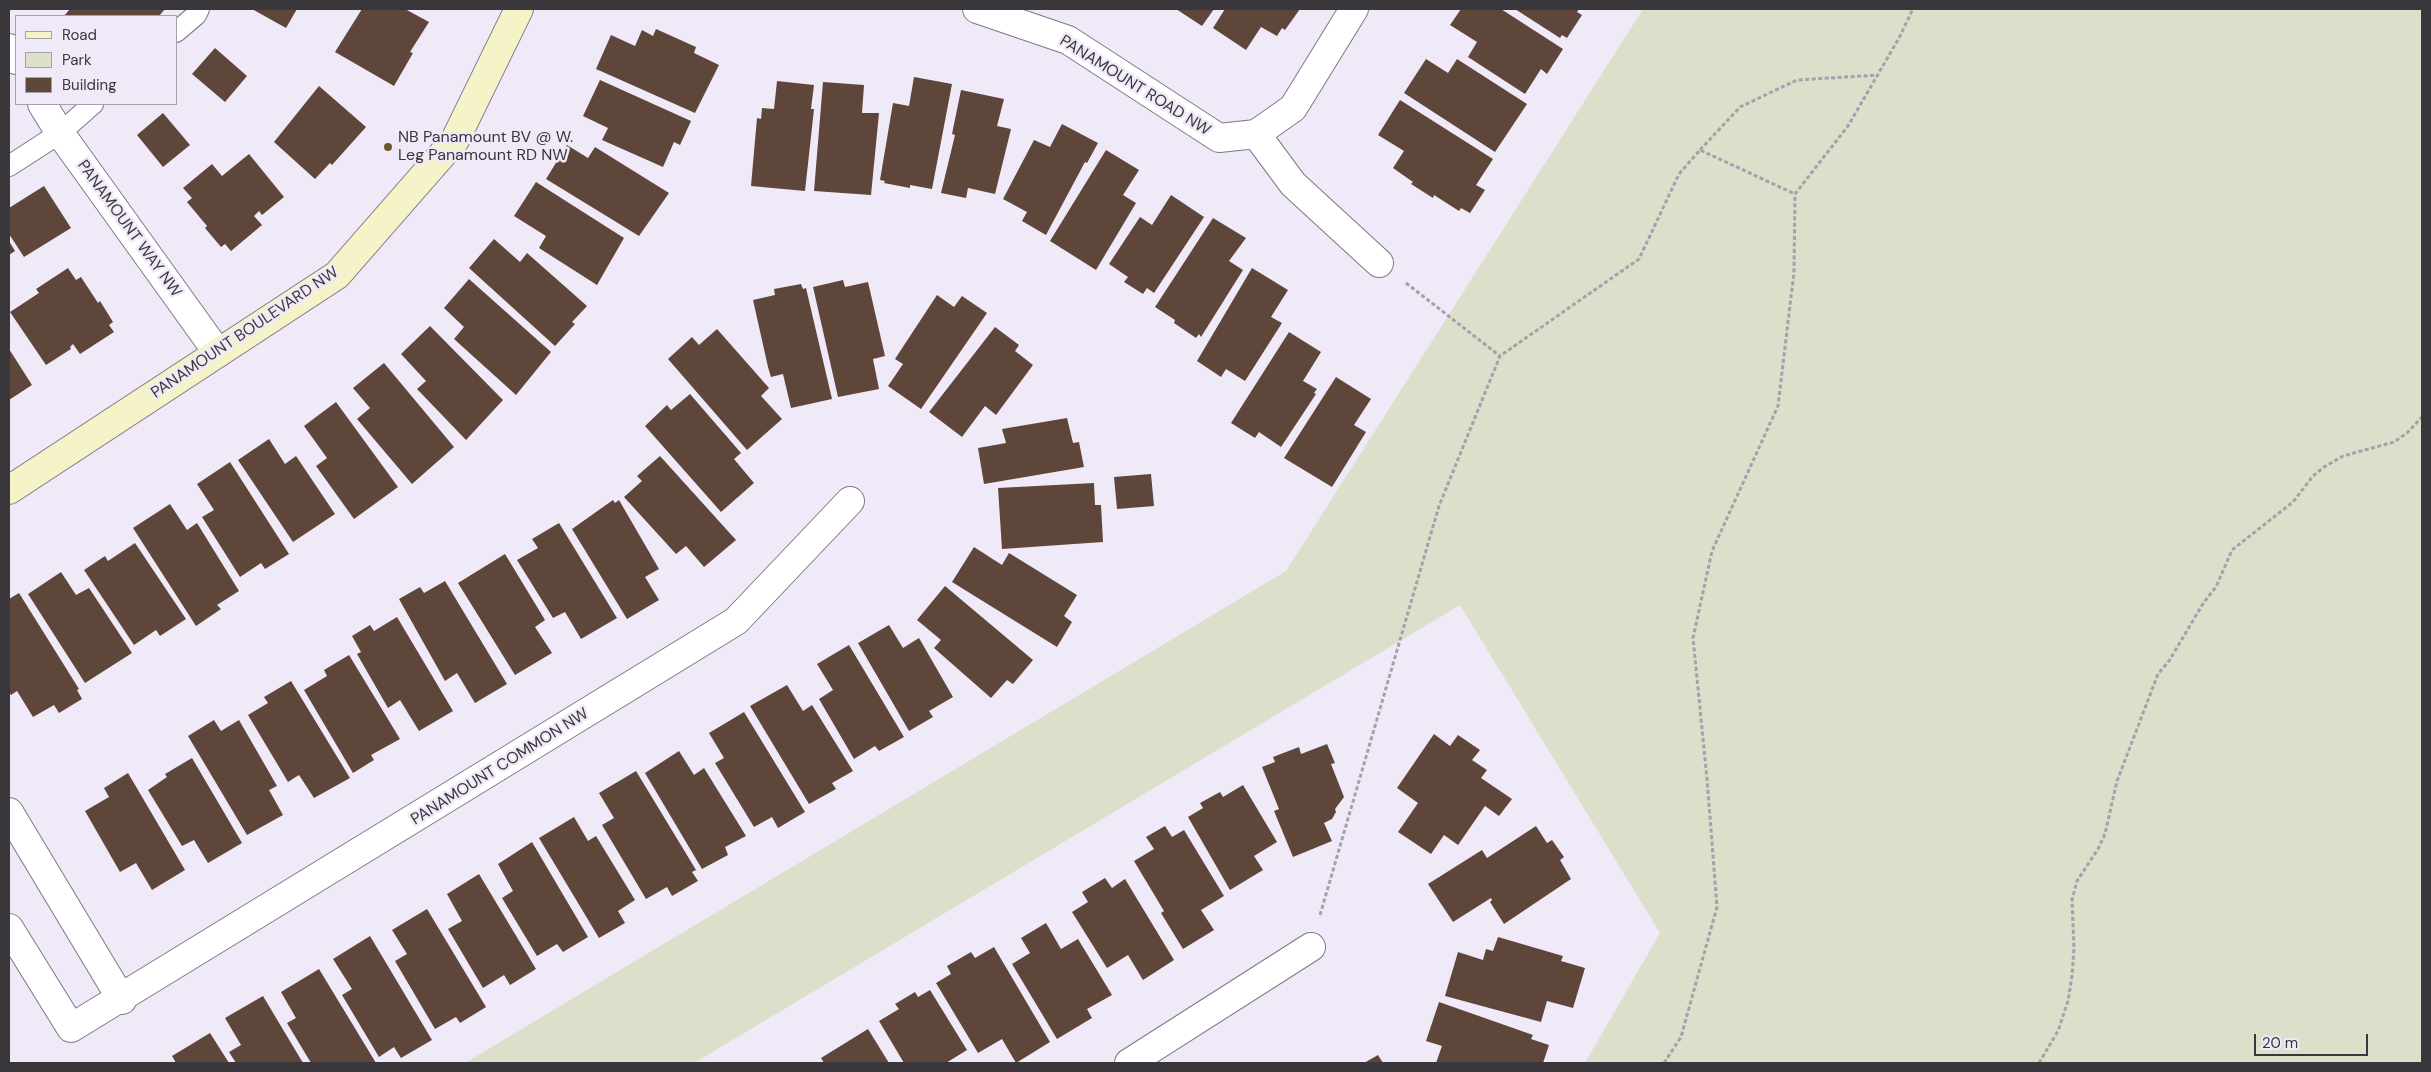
<!DOCTYPE html>
<style>
body{margin:0}
#map{position:relative;width:2431px;height:1072px;overflow:hidden;background:#f0e9f8;font-family:"DM Sans",sans-serif}
canvas{display:block}
.frame{position:absolute;inset:0;border:10px solid #39363c;pointer-events:none}
.legend{position:absolute;left:15px;top:15px;width:162px;height:90px;box-sizing:border-box;background:#f0e9f8;border:1px solid #a7a1ad;margin:0;padding:6px 9px;list-style:none;font-size:15px;color:#39363c}
.legend li{display:flex;align-items:center;gap:10px;height:25px}
.legend b{width:25px;border:1px solid #a7a1ad}
.scale{position:absolute;left:2254px;top:1034px;width:114px;height:22px;box-sizing:border-box;border:2px solid #39363c;border-top:0;padding-left:6px;font-size:15px;line-height:18px;white-space:nowrap;color:#39363c;-webkit-text-stroke:4px #f0e9f8;paint-order:stroke}
</style>
<div id="map">
<canvas width="2431" height="1072"></canvas>
<div class="frame"></div>
<ul class="legend">
<li><b style="height:6px;background:#f6f3c8"></b>Road</li>
<li><b style="height:14px;background:#dcdfc9"></b>Park</li>
<li><b style="height:14px;background:#5f463a"></b>Building</li>
</ul>
<div class="scale">20 m</div>
</div>
<script>
const ctx = document.querySelector('canvas').getContext('2d');
ctx.lineJoin = 'round';
function fillPath(path, color) {
  ctx.fillStyle = color;
  ctx.fill(path, 'evenodd');
}
function shape(rows) {
  const path = new Path2D();
  for (const r of rows) {
    path.moveTo(r[0], r[1]);
    for (let i = 2; i < r.length; i += 2) path.lineTo(r[i], r[i + 1]);
  }
  return path;
}
function trace(path, color, width, dash) {
  ctx.strokeStyle = color;
  ctx.lineWidth = width;
  ctx.lineCap = dash ? 'butt' : 'round';
  ctx.setLineDash(dash || []);
  ctx.stroke(path);
}
function drawText(font, color, halo, rows, align = 'center') {
  ctx.font = font + ' "DM Sans",sans-serif';
  ctx.lineWidth = 5;
  ctx.setLineDash([]);
  ctx.textBaseline = 'middle';
  ctx.strokeStyle = halo;
  ctx.fillStyle = color;
  for (const [text, x, y, turn = 0] of rows) {
    ctx.save();
    ctx.translate(x, y);
    ctx.rotate((+turn || 0) * Math.PI / 180);
    ctx.textAlign = isNaN(turn) ? turn : align;
    if (halo) ctx.strokeText(text, 0, 0);
    ctx.fillText(text, 0, 0);
    ctx.restore();
  }
}
fillPath(shape([
 [1643,9,2422,9,2422,1063,1585,1063,1660,933,1460,605,694,1063,465,1063,1286,571]
]), '#dcdfc9');
fillPath(shape([
 [70,9,165,9,159,16,64,16],
 [252,9,297,9,286,28],
 [362,9,405,9,429,22,410,52,413,53,394,86,335,52],
 [1176,9,1214,9,1202,26],
 [1225,9,1300,9,1285,30,1282,28,1277,36,1261,27,1246,50,1213,28],
 [1461,9,1501,9,1563,49,1547,74,1541,69,1525,94,1468,57,1477,42,1450,25],
 [1515,9,1579,9,1577,12,1582,15,1567,38,1562,35,1560,38],
 [656,29,696,47,694,53,719,65,695,113,596,69,611,35,635,46,642,30,653,36],
 [215,48,247,76,225,102,192,74],
 [1426,59,1448,73,1457,59,1527,104,1495,152,1404,93],
 [914,77,952,84,932,189,910,185,910,188,884,183,885,181,880,180,893,103,909,106],
 [600,80,691,121,680,145,674,142,663,167,602,140,608,128,583,116],
 [777,81,814,85,811,109,814,109,805,191,751,186,757,118,761,119,762,108,774,109],
 [823,82,864,85,862,113,879,113,871,195,814,191],
 [319,86,366,127,332,165,330,163,315,179,274,142],
 [961,90,1004,99,997,126,1011,129,995,194,968,188,966,198,941,193,955,135,952,134],
 [1400,100,1493,159,1476,185,1485,190,1470,213,1461,208,1459,211,1434,195,1433,198,1411,184,1413,182,1393,168,1404,151,1378,135],
 [163,113,190,145,163,167,137,135],
 [1062,124,1098,143,1087,163,1085,162,1046,235,1022,221,1027,212,1003,199,1034,140,1050,147],
 [567,145,588,158,595,147,669,193,639,236,546,179],
 [1106,150,1139,170,1123,195,1136,203,1096,270,1050,241],
 [249,154,284,197,262,215,259,211,254,216,262,225,231,251,225,244,221,247,205,228,207,226,187,202,192,198,183,188,212,164,222,176],
 [536,182,624,238,597,285,539,248,546,236,514,216],
 [44,186,71,228,24,257,9,234,9,208],
 [1171,195,1204,217,1154,293,1147,288,1143,294,1124,282,1128,277,1109,264,1140,217,1152,225],
 [1213,218,1246,238,1229,261,1243,270,1201,337,1199,334,1196,338,1174,323,1175,320,1155,307],
 [494,239,520,262,527,253,587,306,572,322,575,324,555,346,469,268],
 [9,241,15,251,9,255],
 [68,268,76,280,81,277,98,303,100,301,113,322,109,325,114,332,80,354,73,344,70,347,71,349,46,365,10,312,39,293,36,289],
 [1252,268,1288,290,1271,317,1282,323,1245,381,1226,369,1221,377,1197,361],
 [469,279,551,352,516,395,454,339,464,327,444,308],
 [843,280,845,287,868,282,885,356,873,359,879,389,838,397,813,287],
 [801,284,803,289,806,288,832,399,791,408,783,374,771,377,768,367,753,300,775,295,774,289],
 [937,295,954,307,962,296,987,313,921,409,888,386,903,364,895,359],
 [430,326,503,400,466,440,417,389,426,381,401,354],
 [995,327,1019,345,1015,351,1033,365,996,415,985,406,962,437,929,412],
 [717,329,769,388,761,396,782,419,747,450,668,359,692,337,699,345],
 [1289,332,1321,352,1303,381,1317,389,1314,393,1316,394,1281,447,1259,432,1255,438,1231,423],
 [9,349,32,385,9,400],
 [384,363,454,447,412,484,357,419,370,408,353,388],
 [1336,377,1371,399,1354,425,1366,432,1332,487,1284,458],
 [690,394,741,453,734,459,754,483,721,512,645,426,667,405,671,410],
 [336,402,398,487,354,519,316,466,327,458,304,426],
 [1067,418,1073,443,1079,442,1084,467,984,484,978,448,1006,443,1002,429],
 [269,439,285,464,296,456,335,514,293,542,238,460],
 [660,456,736,540,704,567,686,546,676,554,624,497,642,481,637,476],
 [230,462,289,554,265,569,261,563,240,577,202,517,214,510,197,484],
 [1151,474,1154,506,1117,509,1114,477],
 [1094,483,1095,505,1101,505,1103,542,1002,549,998,488],
 [613,500,615,503,619,500,659,569,645,577,659,600,627,619,572,529],
 [170,504,187,530,197,523,239,591,217,605,221,609,196,626,133,528],
 [559,523,617,618,581,639,565,612,553,618,517,560,538,548,532,539],
 [135,543,186,619,160,636,156,630,134,645,84,570,105,556,108,561],
 [974,547,1002,565,1009,553,1077,595,1064,616,1072,622,1057,647,952,582],
 [505,554,545,620,535,627,552,653,515,675,458,583],
 [61,572,76,595,89,588,132,653,85,683,28,594],
 [445,581,507,684,475,703,457,673,445,681,399,599,420,587,424,593],
 [945,586,1033,660,1013,684,1007,680,991,698,934,648,941,640,917,620],
 [19,593,79,689,77,690,82,699,59,713,54,705,33,717,17,691,11,695,9,692,9,599],
 [397,617,453,711,419,731,400,700,388,708,357,654,361,652,352,636,370,625,374,631],
 [889,625,903,648,919,638,953,697,929,711,933,717,909,731,858,643],
 [849,645,904,737,879,751,875,746,854,759,819,699,833,690,817,664],
 [349,655,400,739,371,755,374,760,353,773,304,690,327,676,324,670],
 [291,681,350,778,314,798,299,775,288,782,248,715,268,703,264,697],
 [787,685,803,711,812,705,853,771,832,783,836,789,809,804,750,706],
 [744,712,805,812,778,828,772,817,754,827,715,763,724,758,709,733],
 [214,720,221,731,239,720,277,786,269,790,283,815,247,835,188,736],
 [1434,734,1450,746,1458,735,1480,750,1472,760,1487,770,1481,778,1512,799,1499,816,1485,806,1458,845,1444,835,1431,854,1398,832,1418,803,1397,788],
 [1327,744,1335,763,1331,764,1344,797,1335,809,1336,812,1332,819,1324,823,1332,841,1293,857,1274,811,1279,809,1262,767,1275,762,1273,757,1299,747,1301,754],
 [679,751,694,775,704,768,746,836,725,847,728,855,702,869,645,773],
 [192,758,242,843,208,863,194,840,182,846,148,790,167,777,165,774],
 [636,771,696,870,692,872,698,881,672,896,667,887,646,899,602,825,614,818,599,793],
 [128,773,185,870,152,890,136,863,120,872,85,811,109,797,104,788],
 [1243,785,1277,842,1254,856,1263,870,1230,890,1188,817,1203,808,1200,803,1220,792,1223,797],
 [574,817,588,841,596,836,635,900,618,911,625,923,599,938,539,838],
 [1165,826,1172,837,1184,830,1224,896,1201,910,1214,930,1183,949,1161,913,1164,911,1134,861,1154,849,1146,837],
 [1536,826,1547,843,1552,840,1564,857,1560,860,1571,879,1504,924,1490,902,1492,900,1491,898,1453,922,1428,884,1482,850,1487,858],
 [532,842,588,937,563,952,557,944,537,956,502,898,513,891,498,864],
 [479,874,536,969,510,985,504,975,483,988,448,929,462,921,447,894],
 [1105,878,1112,888,1125,879,1174,960,1143,980,1128,955,1107,968,1072,912,1088,902,1082,892],
 [427,909,486,1007,460,1023,456,1017,435,1029,395,961,407,954,392,930],
 [1046,923,1061,949,1078,939,1112,995,1087,1009,1092,1018,1057,1039,1012,964,1030,953,1021,938],
 [370,936,432,1040,401,1058,394,1047,379,1057,342,995,352,989,333,959],
 [1498,937,1563,956,1561,961,1585,968,1573,1008,1547,1001,1541,1022,1445,996,1458,952,1483,960,1486,949,1493,951],
 [994,947,1050,1042,1016,1063,1002,1039,978,1053,936,983,951,974,947,966,971,952,975,958],
 [319,969,376,1063,311,1063,287,1023,296,1018,281,992],
 [930,990,967,1050,946,1063,904,1063,879,1021,899,1009,895,1004,915,992,918,997],
 [263,996,303,1063,236,1063,229,1052,241,1045,225,1018],
 [1439,1002,1533,1035,1531,1039,1549,1045,1543,1063,1436,1063,1442,1046,1426,1041],
 [868,1029,889,1063,824,1063,821,1058],
 [210,1033,229,1063,176,1063,172,1056],
 [1378,1055,1383,1063,1364,1063]
]), '#5f463a');
const lane = shape([
 [176,32,196,15,199,9],
 [9,166,60,133,93,104]
]);
const street = shape([
 [977,9,1068,40,1219,138,1256,134,1293,108,1354,9],
 [9,48,16,60],
 [42,104,60,133,218,353],
 [1256,134,1293,184,1379,263],
 [9,812,122,1000],
 [9,928,71,1028,736,621,850,501],
 [1129,1063,1311,947]
]);
const secondary = shape([
 [9,490,337,275,455,140,519,9]
]);
trace(lane, '#7d7885', 22);
trace(street, '#7d7885', 30);
trace(secondary, '#7d7885', 30);
trace(shape([
 [1700,150,1740,107,1797,80,1878,75],
 [1406,283,1500,356],
 [1320,915,1439,506,1500,356,1639,259,1679,174,1700,150,1795,194],
 [1664,1063,1681,1037,1717,907,1707,779,1693,638,1712,551,1778,406,1794,272,1795,194,1848,126,1899,38,1913,9],
 [2039,1063,2058,1031,2068,1001,2072,976,2074,948,2072,900,2077,881,2098,849,2105,834,2117,781,2158,674,2169,661,2204,602,2216,587,2232,550,2293,502,2313,476,2324,467,2343,456,2394,442,2407,433,2422,417]
]), '#a5a0ab', 3, [4, 2.5]);
trace(lane, '#fff', 20);
trace(street, '#fff', 28);
trace(secondary, '#f6f3c8', 28);
for (const [x, y, r, color] of [
 [388,147,5,"#665b27"]
]) {
  const dot = new Path2D();
  dot.arc(x, y, r, 0, 2 * Math.PI);
  ctx.fillStyle = color;
  ctx.fill(dot);
  trace(dot, '#f0e9f8', 2);
}
drawText('16px', '#39363c', '#f0e9f8', [
 ["PANAMOUNT ROAD NW",1135,86,32],
 ["PANAMOUNT WAY NW",129,229,54],
 ["PANAMOUNT BOULEVARD NW",245,333,-34],
 ["PANAMOUNT COMMON NW",500,767,-32]
]);
drawText('16px', '#39363c', '#f0e9f8', [
 ["NB Panamount BV @ W.",398,138],
 ["Leg Panamount RD NW",398,156]
], 'left');
</script>
